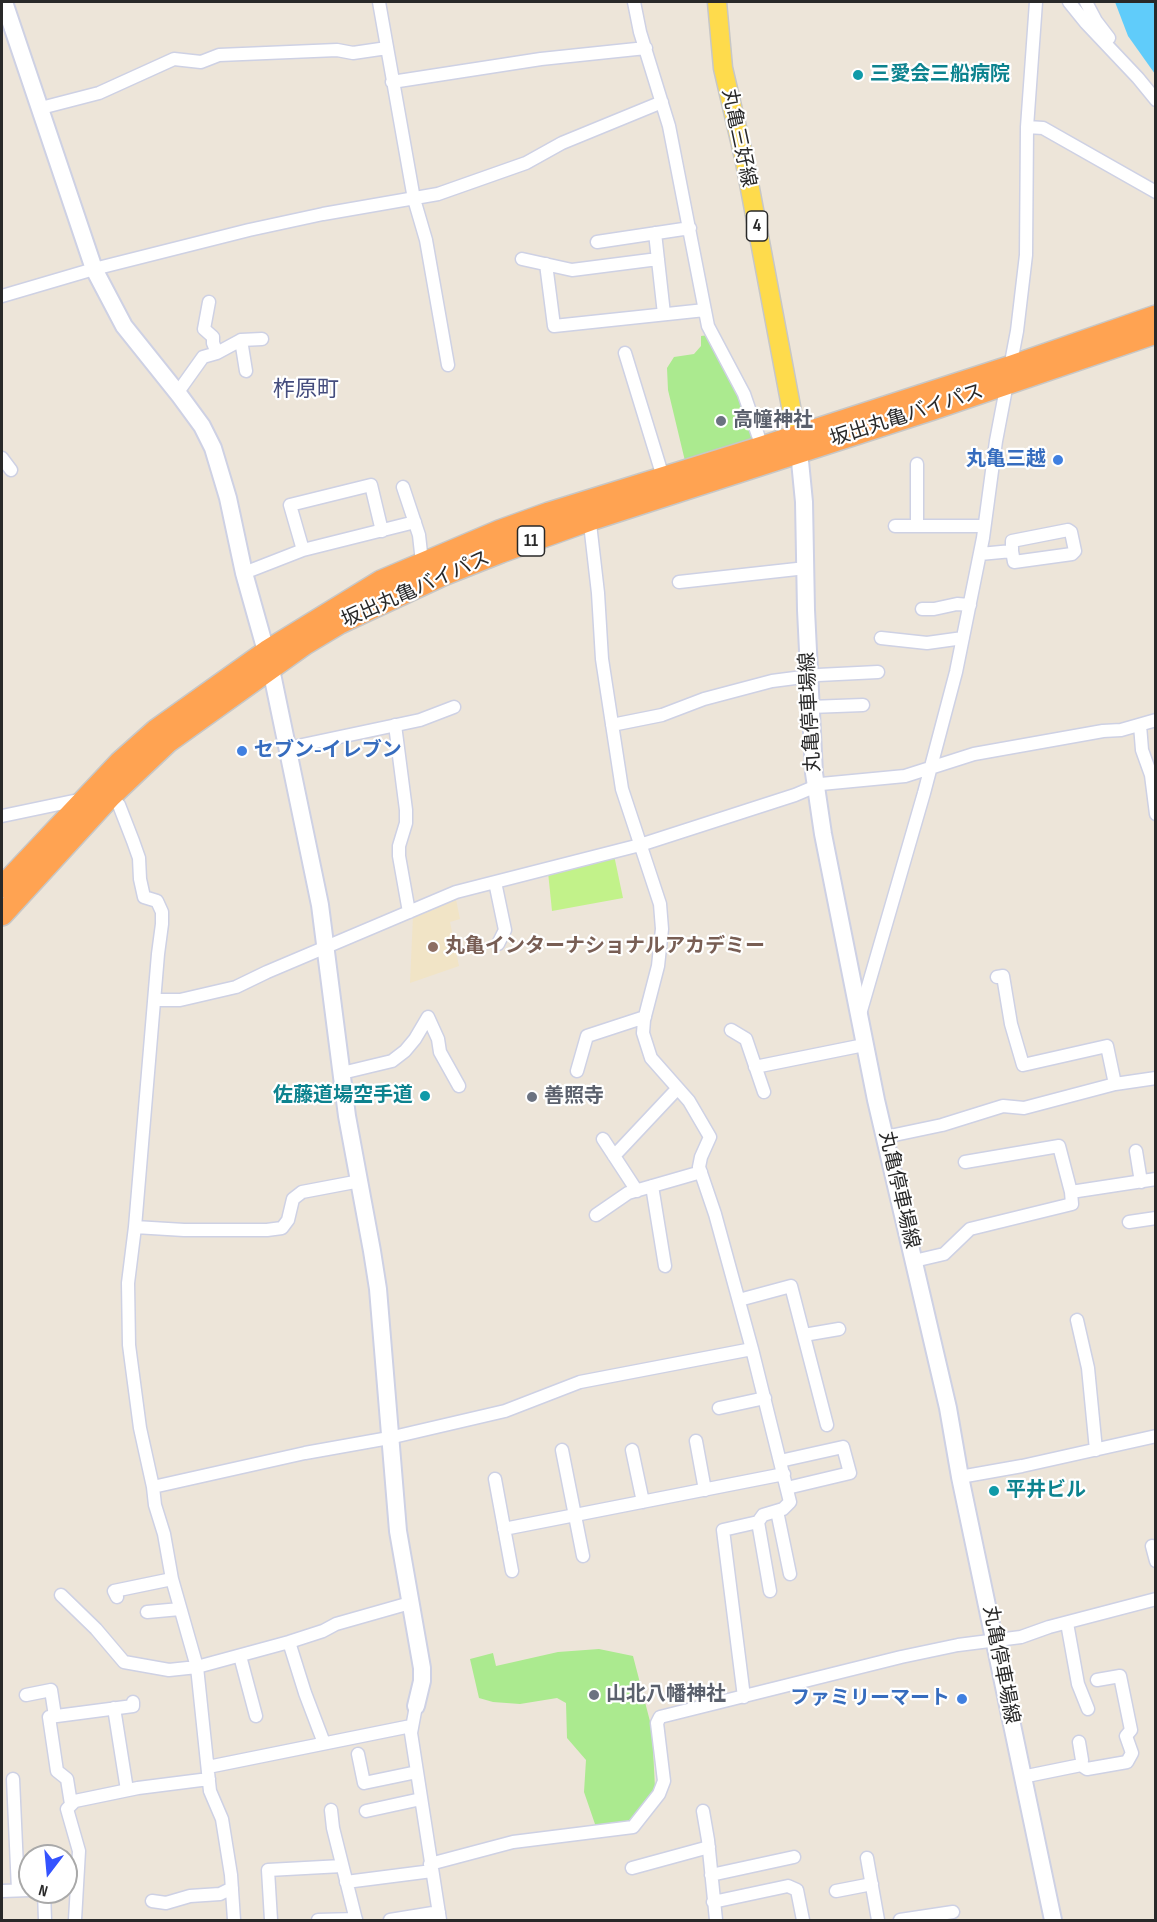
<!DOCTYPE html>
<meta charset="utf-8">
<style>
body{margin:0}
#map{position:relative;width:1157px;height:1922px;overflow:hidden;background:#ede5d9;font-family:"Sofia Sans Condensed",sans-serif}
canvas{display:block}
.frame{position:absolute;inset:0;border:3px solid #292929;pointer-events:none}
.north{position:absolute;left:18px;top:1844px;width:60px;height:60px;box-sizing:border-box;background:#fff;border:2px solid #a9a9a9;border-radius:50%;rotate:196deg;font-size:16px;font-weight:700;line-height:24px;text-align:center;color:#292929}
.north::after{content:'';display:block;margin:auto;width:21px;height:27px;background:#3453ff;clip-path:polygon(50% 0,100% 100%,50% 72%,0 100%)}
</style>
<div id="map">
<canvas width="1157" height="1922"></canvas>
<div class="frame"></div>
<div class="north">N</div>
</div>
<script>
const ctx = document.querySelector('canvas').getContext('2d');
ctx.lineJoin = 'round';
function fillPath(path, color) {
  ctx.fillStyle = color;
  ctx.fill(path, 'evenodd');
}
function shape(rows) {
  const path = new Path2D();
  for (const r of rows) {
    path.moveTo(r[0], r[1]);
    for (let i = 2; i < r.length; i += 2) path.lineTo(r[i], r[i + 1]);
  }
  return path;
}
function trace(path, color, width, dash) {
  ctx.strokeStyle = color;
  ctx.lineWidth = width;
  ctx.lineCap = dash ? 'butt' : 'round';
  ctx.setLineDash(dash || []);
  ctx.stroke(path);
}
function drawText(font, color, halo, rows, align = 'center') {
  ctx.font = font + ' "Sofia Sans Condensed","Noto Sans JP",sans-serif';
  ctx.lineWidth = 4.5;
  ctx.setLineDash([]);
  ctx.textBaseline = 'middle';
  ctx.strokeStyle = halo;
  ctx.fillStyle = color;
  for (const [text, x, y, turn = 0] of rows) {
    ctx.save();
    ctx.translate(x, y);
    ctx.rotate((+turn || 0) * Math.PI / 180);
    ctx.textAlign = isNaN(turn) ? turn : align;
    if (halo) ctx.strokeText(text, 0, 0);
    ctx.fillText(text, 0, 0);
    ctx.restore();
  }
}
fillPath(shape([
 [456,899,460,919,450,922,459,966,410,983,413,916]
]), '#f1e4c6');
fillPath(shape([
 [709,335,740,394,754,438,685,461,668,390,667,368,674,357,694,354,701,346,701,336],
 [599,1649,633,1656,652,1729,655,1788,630,1823,596,1827,584,1792,586,1760,567,1738,566,1703,557,1698,520,1704,493,1702,479,1698,470,1659,493,1653,496,1666,558,1652]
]), '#abea8f');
fillPath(shape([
 [614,855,623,898,552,911,548,872]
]), '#c2f28a');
fillPath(shape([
 [1115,2,1155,2,1155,74,1128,36]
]), '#60ccfa');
const street = shape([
 [379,2,414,199,426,240,448,365],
 [634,2,640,32,669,126,708,326,744,394,762,447],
 [1069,2,1086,23,1138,78,1156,100],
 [1086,2,1096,21,1109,38],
 [392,82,541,59,646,48],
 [41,108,99,93,174,59,201,62,219,55,337,50,353,53,387,48],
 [1027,127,1043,128,1156,192],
 [655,233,664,314],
 [597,242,690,228],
 [522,259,572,270,658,259],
 [546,264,554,326,705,310],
 [2,296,94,269,249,230,323,214,438,194,526,163,562,143,662,102],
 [209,302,204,329,213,337,213,343,217,353],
 [241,340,246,371],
 [625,353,663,477],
 [178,392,203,357,217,353,241,340,262,339],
 [2,458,11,470],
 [917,464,917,526],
 [403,487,419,535,422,562],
 [589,515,598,593,602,659,622,789,660,904,662,929,658,966,644,1020,643,1033,651,1058,689,1101,710,1137,701,1157,699,1167,715,1214,752,1349,790,1502,783,1509,763,1515,758,1522],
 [895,526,984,526],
 [303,550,290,505,371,485,382,531],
 [980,554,1012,551,1014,562,1072,554,1075,551,1071,532,1068,530,1012,541,1012,551],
 [244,573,303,550,415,522],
 [679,582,806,568],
 [922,609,934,609,957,604,970,605],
 [881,638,927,643,963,638],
 [810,707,863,705],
 [395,725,406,810,406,823,399,846,399,856,409,912],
 [612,725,662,715,704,699,772,681,818,675,878,672],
 [1140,725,1142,750,1151,775,1156,814],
 [288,748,420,720,454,707],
 [110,797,119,805,133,841,139,858,140,879,144,897,157,901,162,912,162,924,158,954,135,1227,128,1283,129,1345,140,1428,153,1487,155,1505,164,1534,172,1579,197,1667,210,1791,222,1819,231,1875,234,1920],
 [2,816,83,799],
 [495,882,505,930,498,944],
 [997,977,1003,976,1011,1024,1023,1065,1107,1046,1115,1084],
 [155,1000,180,1000,236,987,267,972,456,892,640,845,795,795,821,784,905,776,974,754,1103,731,1121,730,1156,720],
 [860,1014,924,793,956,672,983,538,996,441,1017,331,1026,255,1027,127,1036,2],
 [731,1030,746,1039,764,1092],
 [755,1067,864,1045],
 [577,1071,587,1036,645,1017],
 [342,1073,392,1061,405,1051,415,1039,428,1017,438,1039,440,1052,459,1086],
 [885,1137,942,1125,1003,1106,1024,1108,1115,1084,1156,1078],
 [603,1139,637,1191],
 [1136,1151,1141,1182],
 [614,1156,677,1089],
 [965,1162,1059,1146,1071,1192,1156,1179],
 [652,1186,665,1266],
 [596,1215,628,1193,701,1172],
 [1129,1222,1156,1218],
 [135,1227,184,1230,267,1230,282,1228,288,1220,293,1199,302,1192,360,1181],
 [914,1261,944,1254,970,1229,1072,1204,1071,1192],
 [739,1300,791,1286,827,1425],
 [1077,1320,1088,1368,1096,1450],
 [804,1335,839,1329],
 [719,1408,765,1398],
 [696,1441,705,1490],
 [562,1450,583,1556],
 [632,1450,643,1502],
 [780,1461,843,1447,850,1473,787,1488],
 [960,1477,1022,1466,1156,1436],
 [495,1479,512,1571],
 [153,1487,305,1453,389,1438,505,1411,580,1382,752,1349],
 [777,1511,790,1574],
 [504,1529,784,1474],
 [1152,1546,1156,1561],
 [61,1595,96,1629,124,1662,169,1670,197,1667,289,1642,323,1631,336,1624,410,1603],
 [117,1597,114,1591,172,1579],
 [147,1612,180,1609],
 [1067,1623,1078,1684,1088,1709],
 [289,1642,305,1693,324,1743],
 [240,1656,256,1716],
 [26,1695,51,1690,55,1716],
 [744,1697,723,1530,758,1522,770,1591],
 [416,1706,411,1733,440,1920],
 [114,1708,127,1790],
 [1079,1742,1082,1760,1081,1765],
 [358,1754,364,1783,417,1772],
 [208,1767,411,1726],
 [1022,1777,1081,1765,1087,1769,1127,1762,1132,1753,1126,1736,1131,1730,1120,1676,1097,1680],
 [13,1779,18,1890],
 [71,1804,67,1779,57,1771,49,1717,133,1706,133,1702],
 [331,1810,333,1828,356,1920],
 [366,1811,421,1799],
 [703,1811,708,1840,716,1920],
 [867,1858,878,1920],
 [430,1864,513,1842,633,1827,659,1794,664,1781,657,1723,660,1717,901,1657,958,1645,1021,1637,1049,1627,1156,1599],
 [632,1868,709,1847],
 [711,1875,794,1857],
 [346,1882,432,1871],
 [2,1891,30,1890],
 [836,1891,872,1884],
 [44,1892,45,1920],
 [152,1901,166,1903,190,1896,220,1894,232,1888],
 [713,1902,788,1886,797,1890,803,1920],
 [75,1920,79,1851,67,1809,75,1801,138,1788,209,1779],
 [271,1920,268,1870,342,1866],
 [318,1920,356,1919],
 [390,1920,439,1912],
 [900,1920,953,1912]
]);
const secondary = shape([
 [4,2,94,269,124,326,180,396,202,426,213,448,228,498,244,573,271,669,320,905,347,1116,372,1251,378,1289,398,1531,422,1668,422,1681,416,1706],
 [799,451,804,502,806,610,814,773,823,834,876,1100,948,1408,960,1477,1053,1920]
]);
const primary = shape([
 [717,2,723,68,745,162,799,449]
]);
const highway = shape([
 [2,887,120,762,156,730,267,651,381,581,499,531,549,513,762,447,1012,366,1156,316],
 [2,915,110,797,168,742,305,644,340,623,443,575,501,552,590,520,933,409,1156,333]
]);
trace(street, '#ced1e4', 15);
trace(secondary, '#ced1e4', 20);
trace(primary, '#c7c7c7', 21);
trace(highway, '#c7c7c7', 24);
trace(street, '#fff', 12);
trace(secondary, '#fff', 16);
trace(primary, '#fedb4c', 18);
trace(highway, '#ffa352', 21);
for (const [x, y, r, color] of [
 [858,75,6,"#0f9aa8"],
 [721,421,6,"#6b7280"],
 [1058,460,6,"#3f7fe0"],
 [242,751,6,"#3f7fe0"],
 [433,947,6,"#8d6e63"],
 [425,1096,6,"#0f9aa8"],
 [532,1097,6,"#6b7280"],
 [994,1491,6,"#0f9aa8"],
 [594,1695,6,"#6b7280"],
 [962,1699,6,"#3f7fe0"]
]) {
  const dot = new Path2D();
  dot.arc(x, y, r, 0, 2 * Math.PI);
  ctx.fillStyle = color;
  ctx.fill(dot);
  trace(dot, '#fff', 2);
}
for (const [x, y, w] of [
 [757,226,21],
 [531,541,27]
]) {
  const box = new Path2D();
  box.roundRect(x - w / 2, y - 15, w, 30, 4.5);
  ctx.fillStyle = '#fff';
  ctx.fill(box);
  trace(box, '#292929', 1.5);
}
drawText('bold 18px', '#292929', null, [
 ["4",757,226],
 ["11",531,541]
]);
drawText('bold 20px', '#0d838f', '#fff', [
 ["三愛会三船病院",870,75],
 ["佐藤道場空手道",413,1096,"right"],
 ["平井ビル",1006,1491]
], 'left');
drawText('20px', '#292929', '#fff', [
 ["丸亀三好線",738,138,78],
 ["坂出丸亀バイパス",907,416,-18],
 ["坂出丸亀バイパス",416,590,-24],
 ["丸亀停車場線",811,712,-93],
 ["丸亀停車場線",898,1190,77],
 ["丸亀停車場線",1000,1665,79]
]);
drawText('bold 20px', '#5b616d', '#fff', [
 ["高幢神社",733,421],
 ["善照寺",544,1097],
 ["山北八幡神社",606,1695]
], 'left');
drawText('bold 20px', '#366cbe', '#fff', [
 ["丸亀三越",1046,460],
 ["セブン-イレブン",254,751,"left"],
 ["ファミリーマート",950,1699]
], 'right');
drawText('bold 20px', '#785e54', '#fff', [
 ["丸亀インターナショナルアカデミー",445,947]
], 'left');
drawText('22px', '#454d7e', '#fff', [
 ["柞原町",306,390]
]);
</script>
